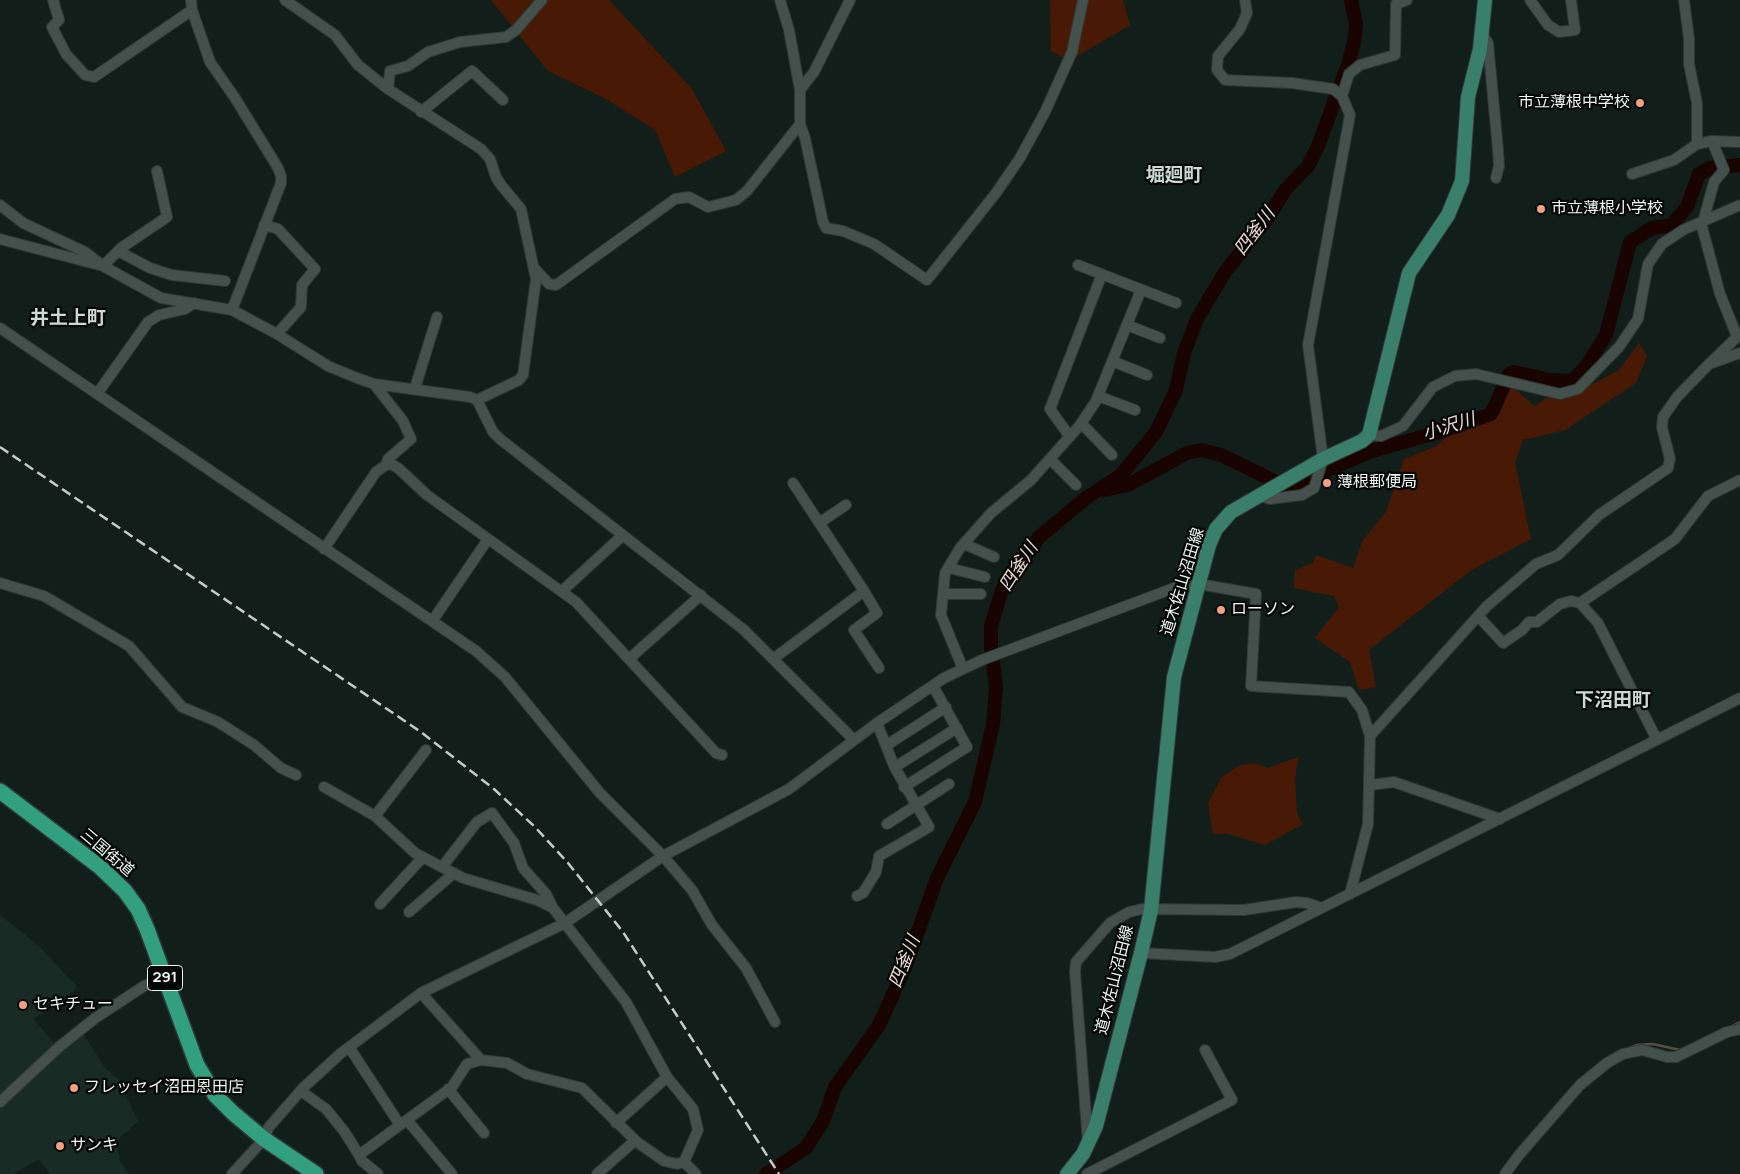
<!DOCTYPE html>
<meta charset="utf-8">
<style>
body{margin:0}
canvas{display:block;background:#121e19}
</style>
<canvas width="1740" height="1174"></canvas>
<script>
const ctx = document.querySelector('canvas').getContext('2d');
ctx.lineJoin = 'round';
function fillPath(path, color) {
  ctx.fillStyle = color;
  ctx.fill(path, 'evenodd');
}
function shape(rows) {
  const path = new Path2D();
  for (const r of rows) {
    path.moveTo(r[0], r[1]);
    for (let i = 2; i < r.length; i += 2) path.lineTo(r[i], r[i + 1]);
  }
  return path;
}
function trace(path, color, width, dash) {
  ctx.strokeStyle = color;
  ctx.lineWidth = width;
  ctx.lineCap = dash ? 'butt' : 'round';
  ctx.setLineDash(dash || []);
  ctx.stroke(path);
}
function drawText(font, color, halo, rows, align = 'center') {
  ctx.font = font + ' Manrope,"Noto Sans JP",sans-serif';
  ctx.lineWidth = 4.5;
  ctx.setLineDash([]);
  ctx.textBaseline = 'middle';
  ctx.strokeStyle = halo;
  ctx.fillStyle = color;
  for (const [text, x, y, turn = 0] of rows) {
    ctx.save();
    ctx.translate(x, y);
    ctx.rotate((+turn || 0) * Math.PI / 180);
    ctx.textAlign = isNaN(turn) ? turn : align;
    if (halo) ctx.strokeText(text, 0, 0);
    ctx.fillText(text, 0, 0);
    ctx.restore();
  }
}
fillPath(shape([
 [0,915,39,946,76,986,74,991,33,1019,56,1045,0,1094],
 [82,1032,105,1068,118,1079,138,1121,116,1141,120,1161,129,1174,50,1174,39,1159,13,1174,0,1174,0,1109]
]), '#192b25');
fillPath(shape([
 [491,0,609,0,692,89,726,151,675,177,655,130,606,99,548,71],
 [1050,0,1123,0,1130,25,1069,61,1051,51],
 [1639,343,1647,356,1636,383,1565,430,1523,440,1515,463,1531,539,1470,571,1369,650,1376,687,1359,690,1350,662,1315,638,1339,607,1334,596,1294,588,1295,570,1313,563,1316,555,1353,568,1363,540,1386,512,1404,459,1437,446,1455,426,1500,414,1511,385,1534,406,1553,394,1585,388,1619,370],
 [1298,757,1295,780,1297,814,1303,824,1265,845,1228,834,1213,834,1208,803,1221,778,1238,766,1253,763,1268,768]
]), '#481a05');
trace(shape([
 [1730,1027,1740,1022],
 [1630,1048,1637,1045,1653,1044,1680,1050]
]), '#594c48', 2.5);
trace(shape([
 [1104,490,1128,485,1187,453,1201,450,1221,455,1287,487,1372,451,1446,430,1491,414,1509,374,1514,372,1551,380,1572,381,1585,368,1606,335,1630,242,1652,228,1672,225,1687,207,1699,174,1710,168,1740,165],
 [766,1174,806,1148,823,1121,835,1087,879,1025,905,968,937,878,975,802,993,724,996,688,991,646,991,626,1002,590,1039,537,1086,498,1121,475,1156,432,1176,390,1184,353,1197,319,1225,272,1268,218,1285,190,1308,166,1318,146,1348,65,1354,42,1356,24,1351,0]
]), '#1a0400', 14);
const minor = shape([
 [53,0,59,20,52,27,66,54,85,75,94,77,192,10],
 [191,0,192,10,210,62,235,98,278,168,281,176,281,183,232,310],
 [285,0,335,35,358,65,388,89,481,149,490,159,496,177,501,185,521,209,536,279,523,375,519,380,477,400],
 [780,0,789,30,800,90,800,124,805,138,823,222,826,228,843,231,874,244,927,280,996,193,1020,158,1045,112,1072,52,1083,0],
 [1245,0,1247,13,1240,29,1218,56,1217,70,1225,80,1292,83,1333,89,1342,96,1350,115,1308,345,1323,459,1314,488,1302,495,1270,499,1260,496],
 [1530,0,1548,25,1559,32,1575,30,1571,0],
 [1684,0,1689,39,1689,64,1697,103,1697,144],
 [1482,34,1488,43,1498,150,1499,166,1496,178],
 [388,89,390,71,408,66,428,52,460,42,506,37,516,30,542,0],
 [800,90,814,72,850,0],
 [1342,96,1349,74,1360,65,1395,55,1396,4,1407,0],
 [421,112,472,71,503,100],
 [1632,174,1674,160,1697,144,1712,141,1740,142],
 [0,205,23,223,85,252,103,266,121,248,167,217,157,171],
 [1703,222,1714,182,1724,170,1712,141],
 [1701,223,1720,294,1736,334,1735,339,1709,364,1740,353],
 [264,225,278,229,315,269,302,285,301,307,277,334],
 [0,239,103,266,161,298,232,310,277,334,328,366,357,378,374,384,470,397,477,400,493,432,500,439,744,630,854,740],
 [118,251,150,268,172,275,225,281],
 [1078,265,1176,303],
 [535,269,549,284,556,285,675,199,689,197,708,207,736,200,747,191,800,124],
 [1127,325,1160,338],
 [0,328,476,651,505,677,600,793,663,856,692,890,712,925,746,968,775,1022],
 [1112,361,1147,375],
 [374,384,403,421,411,439,388,459,386,465],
 [415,388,437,317],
 [97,394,148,322,159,315,185,309,194,303],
 [1098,396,1135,410],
 [1081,423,1112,455],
 [1369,435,1381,436,1403,426,1433,387,1455,376,1476,374,1560,394,1578,389,1619,347,1638,319,1648,264,1662,244,1683,230,1740,205],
 [1070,437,1050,409,1102,274],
 [1050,459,1076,485],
 [819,523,846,505],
 [964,544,994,557],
 [324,549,376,472,386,465,391,464,398,468,427,495,576,602,716,753,722,755],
 [949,568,985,577],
 [0,583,44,596,129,646,182,707,218,722,254,745,281,768,296,775],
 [562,591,623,535],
 [864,591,877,613,854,630,879,668],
 [943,594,981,594],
 [1580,603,1675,539,1708,496,1740,480],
 [1479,617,1503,643,1522,630,1529,622,1537,622,1560,604,1571,601,1580,603,1598,623,1657,740],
 [433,620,488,539],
 [629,659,701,595],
 [773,659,864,591,793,483],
 [963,669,941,615,945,573,960,548,991,513,1031,480,1080,425,1096,401,1141,290],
 [887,745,946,707],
 [895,767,957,728],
 [1370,785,1394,782,1500,819],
 [324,787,375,816,415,853,463,878,537,900,553,908,626,1002,667,1077,693,1109,698,1130,684,1162],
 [904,787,967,747,933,686],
 [375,816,426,750],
 [887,824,949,784],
 [442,867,477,822,492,813,514,843,523,868,546,894,553,908],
 [1350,894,1368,824,1370,736,1487,606,1536,564,1558,555,1599,515,1668,468,1670,459,1662,427,1663,417,1677,397,1709,364],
 [857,896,863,893,876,872,879,856,929,827,894,766,877,723],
 [380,904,423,857],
 [409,912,454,873],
 [1141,953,1215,957,1230,954,1740,698],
 [421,993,481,1060,507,1063,527,1074,582,1088,637,1142,664,1161,677,1164,684,1162,696,1174],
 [349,1047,400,1125,452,1087,467,1064,481,1060],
 [448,1089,484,1133],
 [301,1091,326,1109,344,1131,359,1155],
 [0,1102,59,1047,94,1019,144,986,164,977],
 [407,1120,452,1174],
 [616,1123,667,1077],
 [1088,1143,1075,972,1076,962,1110,923,1129,912,1142,909,1244,910,1296,902,1307,903,1322,908],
 [232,1174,264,1139,269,1127,303,1088,340,1054,421,993,565,923,663,856,789,789,877,723,944,678,982,660,1182,585,1199,584,1256,594,1251,686,1349,692,1362,710,1370,736],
 [378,1174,362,1161,359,1155,400,1125],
 [597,1174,630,1145],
 [1087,1174,1232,1100,1205,1050],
 [1505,1174,1519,1155,1580,1085,1607,1063,1623,1054,1642,1050,1667,1057,1676,1057,1727,1032,1740,1029]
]);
const major = shape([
 [1067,1174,1083,1154,1096,1126,1141,953,1151,910,1174,677,1209,545,1216,529,1231,512,1323,459,1362,441,1369,435,1409,273,1448,215,1462,181,1468,97,1480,49,1485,0]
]);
const highway = shape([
 [0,791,100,867,125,891,138,909,147,929,197,1065,215,1095,233,1113,264,1139,316,1174]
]);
trace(minor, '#303734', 12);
trace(major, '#303734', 16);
trace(highway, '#303734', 18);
trace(minor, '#43504b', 10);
trace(major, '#397f6a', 14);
trace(highway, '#329f7f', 15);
trace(shape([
 [0,447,421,732,494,789,535,827,568,863,623,932,779,1174]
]), '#c3ccc7', 2.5, [10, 5]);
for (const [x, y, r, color] of [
 [1640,103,5,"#f2a07f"],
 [1541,209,5,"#f2a07f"],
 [1327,483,5,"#f2a07f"],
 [1221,610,5,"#f2a07f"],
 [23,1005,5,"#f2a07f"],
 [74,1088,5,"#f2a07f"],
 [60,1146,5,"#f2a07f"]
]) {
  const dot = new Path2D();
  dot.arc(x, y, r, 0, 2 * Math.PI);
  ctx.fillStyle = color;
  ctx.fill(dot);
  trace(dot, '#040705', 2);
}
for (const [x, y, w] of [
 [165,978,35]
]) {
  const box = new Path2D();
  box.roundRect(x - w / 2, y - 12.5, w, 25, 4);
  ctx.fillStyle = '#040705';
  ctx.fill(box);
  trace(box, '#edf5f1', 1);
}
drawText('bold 15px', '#edf5f1', null, [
 ["291",165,978]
]);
drawText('16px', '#edf5f1', '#040705', [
 ["市立薄根中学校",1630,103,"right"],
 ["市立薄根小学校",1551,209],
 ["薄根郵便局",1337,483],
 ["ローソン",1231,610],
 ["セキチュー",33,1005],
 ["フレッセイ沼田恩田店",84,1088],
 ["サンキ",70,1146]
], 'left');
drawText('16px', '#edf5f1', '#040705', [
 ["道木佐山沼田線",1183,582,-73],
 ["三国街道",107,853,40],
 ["道木佐山沼田線",1115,980,-76]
]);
drawText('italic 18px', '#efd7ce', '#040705', [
 ["四釜川",1255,232,-53],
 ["小沢川",1449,427,-17],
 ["四釜川",1019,567,-57],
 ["四釜川",905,962,-68]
]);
drawText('bold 19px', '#cad9d3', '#040705', [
 ["堀廻町",1174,176],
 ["井土上町",68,319],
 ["下沼田町",1613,701]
]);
</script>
